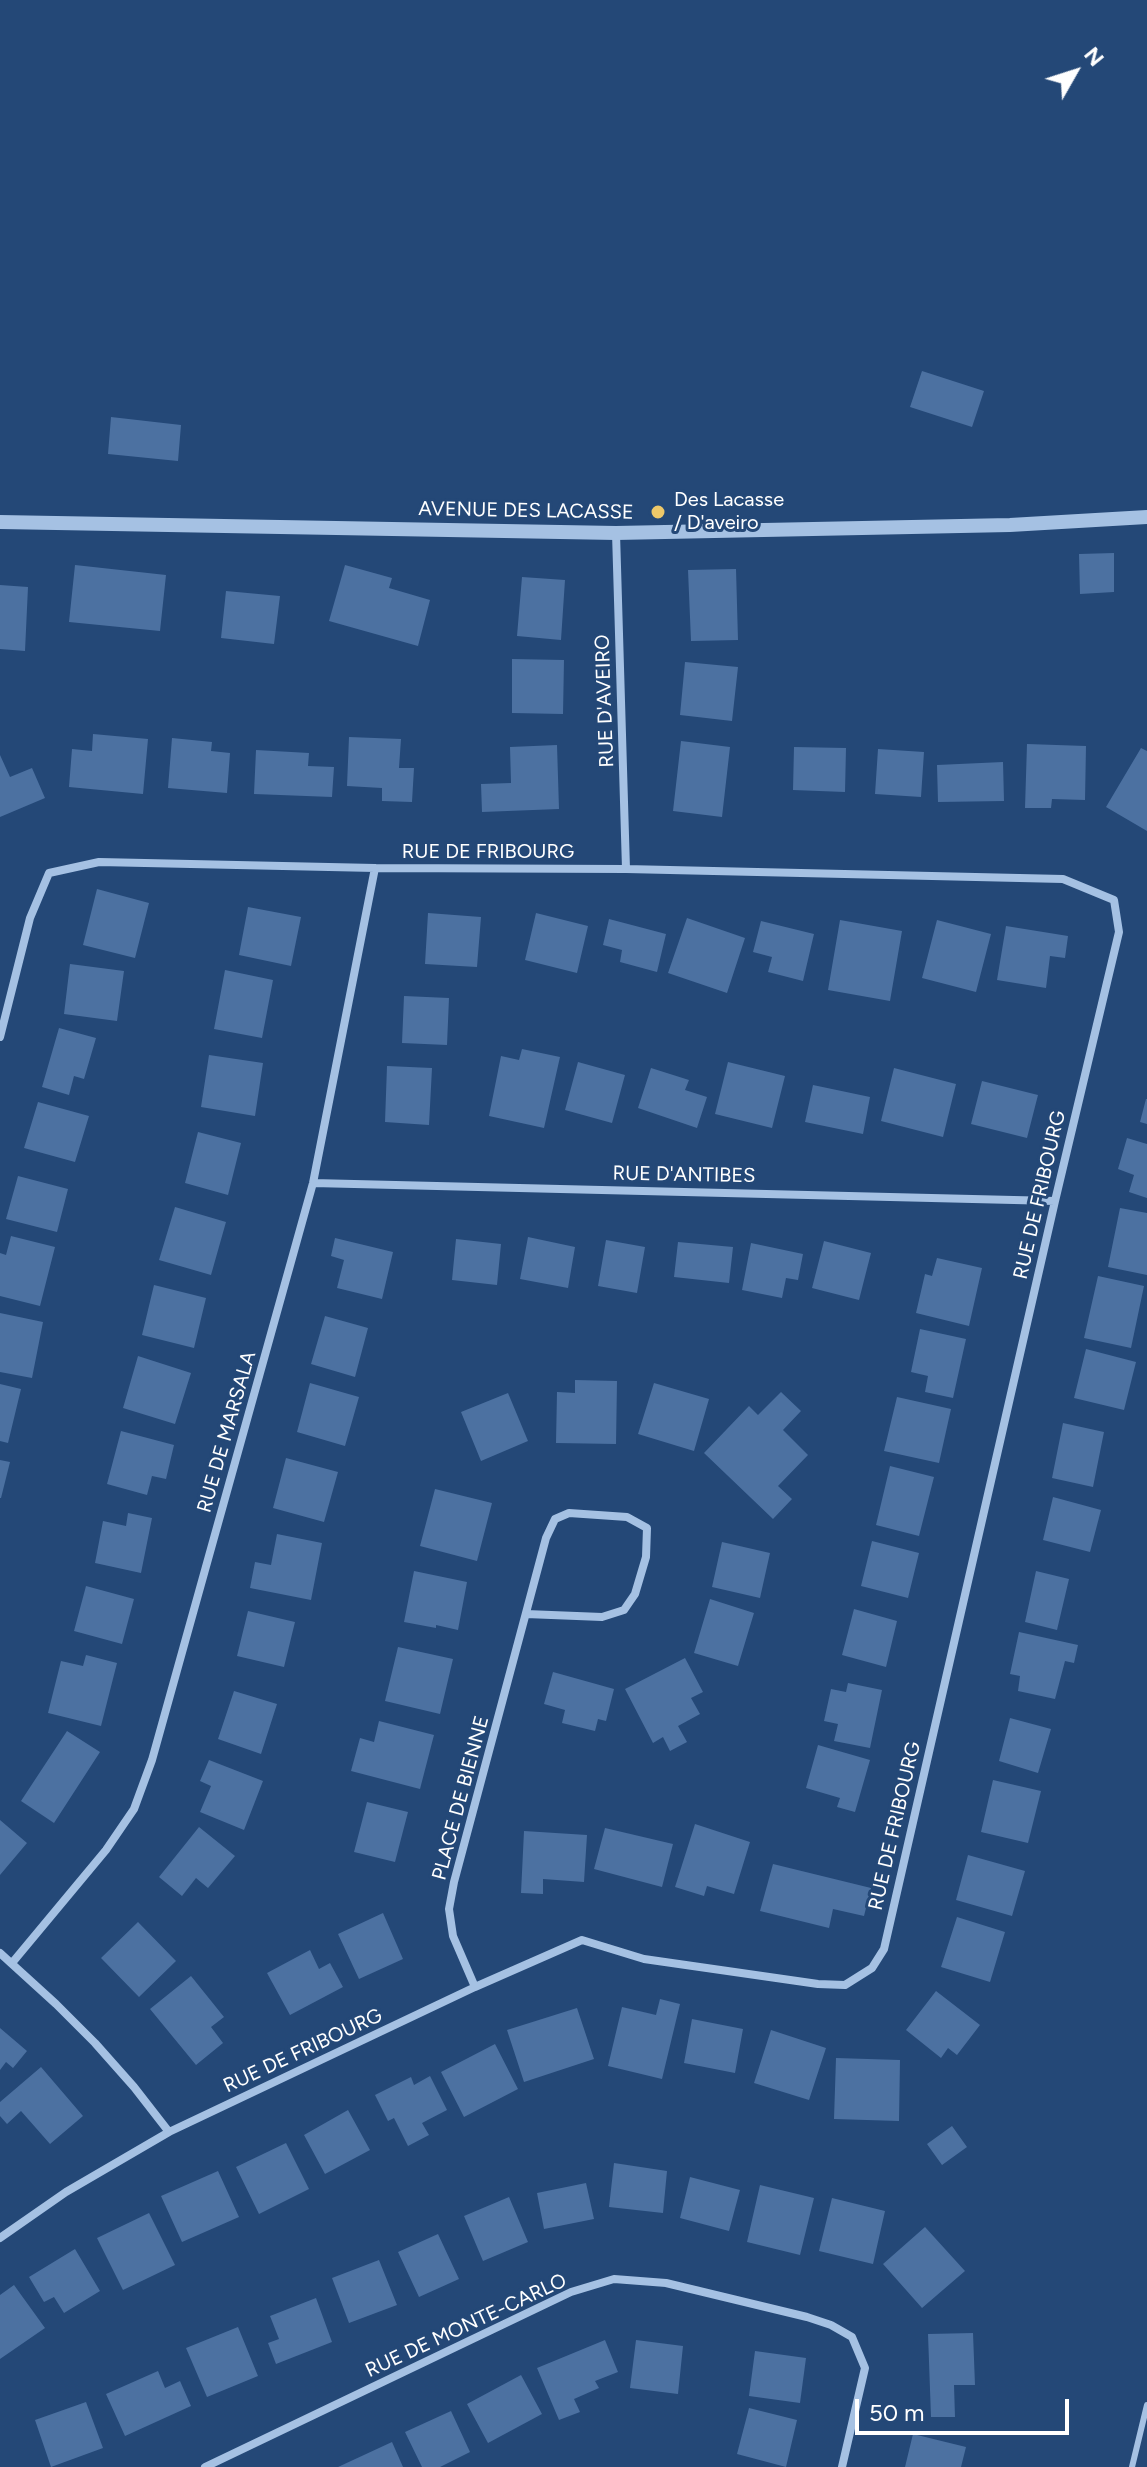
<!DOCTYPE html>
<style>
body{margin:0}
#map{position:relative;width:1147px;height:2467px;overflow:hidden;background:#244877;font-family:Figtree,sans-serif}
canvas{display:block}
.north{position:absolute;left:1035px;top:32px;width:80px;height:80px;-webkit-text-stroke:6px #244877;paint-order:stroke;rotate:51deg;font-size:22px;font-weight:700;line-height:32px;text-align:center;color:#fff}
.north::after{content:'';display:block;margin:auto;width:28px;height:36px;background:#fff;clip-path:polygon(50% 0,100% 100%,50% 72%,0 100%)}
.scale{position:absolute;left:855px;top:2399px;width:214px;height:36px;box-sizing:border-box;border:4px solid #fff;border-top:0;padding-left:10px;font-size:24px;line-height:28px;white-space:nowrap;color:#fff;-webkit-text-stroke:6px #244877;paint-order:stroke}
</style>
<div id="map">
<canvas width="1147" height="2467"></canvas>
<div class="north">N</div>
<div class="scale">50 m</div>
</div>
<script>
const ctx = document.querySelector('canvas').getContext('2d');
ctx.lineJoin = 'round';
function fillPath(path, color) {
  ctx.fillStyle = color;
  ctx.fill(path, 'evenodd');
}
function shape(rows) {
  const path = new Path2D();
  for (const r of rows) {
    path.moveTo(r[0], r[1]);
    for (let i = 2; i < r.length; i += 2) path.lineTo(r[i], r[i + 1]);
  }
  return path;
}
function trace(path, color, width, dash) {
  ctx.strokeStyle = color;
  ctx.lineWidth = width;
  ctx.lineCap = dash ? 'butt' : 'round';
  ctx.setLineDash(dash || []);
  ctx.stroke(path);
}
function drawText(font, color, halo, rows, align = 'center') {
  ctx.font = font + ' Figtree,sans-serif';
  ctx.lineWidth = 6;
  ctx.setLineDash([]);
  ctx.textBaseline = 'middle';
  ctx.strokeStyle = halo;
  ctx.fillStyle = color;
  for (const [text, x, y, turn = 0] of rows) {
    ctx.save();
    ctx.translate(x, y);
    ctx.rotate((+turn || 0) * Math.PI / 180);
    ctx.textAlign = isNaN(turn) ? turn : align;
    if (halo) ctx.strokeText(text, 0, 0);
    ctx.fillText(text, 0, 0);
    ctx.restore();
  }
}
fillPath(shape([
 [922,371,984,391,972,427,910,407],
 [111,417,181,425,178,461,108,454],
 [1114,553,1114,592,1080,594,1079,554],
 [75,565,166,575,160,631,69,622],
 [345,565,392,578,389,588,430,600,418,646,329,621],
 [736,569,738,640,691,641,688,570],
 [522,577,565,580,561,640,517,636],
 [0,585,28,587,25,651,0,649],
 [226,591,280,596,274,644,221,638],
 [512,659,564,660,563,714,512,713],
 [685,662,738,667,732,721,680,715],
 [93,734,148,739,143,794,69,787,72,749,92,751],
 [349,737,401,739,399,768,414,768,412,802,382,801,382,788,347,786],
 [172,738,212,742,211,751,230,753,227,793,168,788],
 [681,741,730,747,722,817,673,811],
 [1027,744,1086,746,1085,800,1052,799,1051,808,1025,808],
 [557,745,559,809,482,812,481,784,511,783,510,747],
 [794,747,846,748,845,792,793,790],
 [1141,748,1147,751,1147,831,1106,807],
 [878,749,924,752,921,797,875,794],
 [256,750,309,753,308,766,334,767,332,797,254,794],
 [0,755,10,777,32,768,45,798,0,817],
 [1003,762,1004,801,938,802,937,765],
 [97,889,149,903,135,958,83,945],
 [248,907,301,917,291,966,239,955],
 [428,913,481,917,477,967,425,964],
 [536,913,588,926,577,973,525,960],
 [687,918,745,938,727,993,668,973],
 [609,919,666,934,657,972,620,962,622,950,603,945],
 [840,920,902,931,890,1001,828,990],
 [937,920,991,934,976,992,922,978],
 [761,921,814,934,803,981,768,972,772,957,753,952],
 [1006,926,1068,936,1065,958,1050,956,1046,988,997,980],
 [70,964,124,971,117,1021,64,1014],
 [225,970,273,980,262,1038,214,1029],
 [404,996,449,998,447,1045,402,1043],
 [59,1028,96,1038,84,1079,74,1076,69,1095,42,1087],
 [522,1049,560,1057,544,1128,489,1116,501,1056,519,1060],
 [209,1055,263,1063,255,1116,201,1107],
 [578,1062,625,1075,612,1123,565,1110],
 [728,1062,785,1076,772,1128,715,1114],
 [387,1066,432,1068,429,1125,385,1122],
 [651,1068,689,1080,685,1090,707,1097,697,1128,638,1108],
 [894,1068,956,1084,943,1137,881,1121],
 [982,1081,1038,1095,1027,1138,971,1124],
 [813,1085,870,1097,863,1134,805,1122],
 [1146,1099,1147,1099,1147,1124,1140,1122],
 [38,1102,89,1116,75,1162,24,1148],
 [198,1132,241,1143,228,1195,185,1183],
 [1127,1138,1147,1144,1147,1198,1129,1192,1134,1175,1118,1169],
 [18,1176,68,1189,57,1232,6,1219],
 [175,1207,226,1222,211,1275,159,1260],
 [1120,1208,1147,1213,1147,1275,1108,1267],
 [11,1236,55,1247,40,1306,0,1296,0,1253,6,1255],
 [528,1237,575,1247,568,1288,520,1279],
 [335,1238,393,1252,382,1299,337,1288,344,1260,331,1256],
 [456,1239,501,1244,497,1285,452,1280],
 [606,1240,645,1247,637,1293,598,1286],
 [824,1241,871,1253,859,1300,812,1288],
 [678,1242,733,1247,729,1283,674,1277],
 [751,1243,803,1254,798,1280,786,1278,782,1298,742,1290],
 [937,1258,982,1268,969,1326,916,1313,925,1274,932,1276],
 [1098,1276,1144,1286,1131,1348,1084,1338],
 [154,1285,206,1298,194,1348,142,1335],
 [0,1313,43,1322,32,1378,0,1372],
 [325,1316,368,1328,355,1377,311,1364],
 [920,1329,966,1339,953,1398,925,1392,928,1376,911,1372],
 [1086,1349,1136,1362,1124,1410,1074,1398],
 [138,1356,191,1373,175,1424,123,1408],
 [575,1380,617,1381,616,1444,556,1443,557,1392,575,1393],
 [310,1383,359,1397,345,1446,297,1432],
 [654,1383,709,1399,694,1451,638,1434],
 [0,1384,21,1389,8,1443,0,1441],
 [781,1392,801,1411,783,1430,808,1455,778,1486,792,1499,773,1519,704,1453,749,1406,758,1415],
 [508,1393,528,1441,481,1461,461,1412],
 [897,1397,951,1409,939,1463,884,1451],
 [1063,1423,1104,1432,1093,1487,1052,1478],
 [121,1431,174,1445,166,1479,152,1476,147,1495,107,1484],
 [286,1458,338,1472,324,1522,273,1508],
 [0,1460,10,1462,1,1498,0,1498],
 [890,1466,934,1477,919,1536,876,1525],
 [435,1489,492,1503,477,1561,420,1546],
 [1053,1497,1101,1510,1090,1552,1043,1540],
 [128,1513,152,1518,141,1573,95,1563,103,1521,126,1526],
 [277,1534,322,1543,311,1600,250,1588,255,1562,271,1565],
 [872,1541,919,1553,908,1598,861,1586],
 [722,1542,770,1553,760,1598,712,1587],
 [414,1571,467,1582,458,1630,436,1625,436,1628,404,1622],
 [1036,1571,1069,1579,1057,1630,1025,1622],
 [86,1586,134,1599,122,1644,74,1631],
 [710,1599,754,1613,738,1666,694,1653],
 [854,1609,897,1621,886,1667,842,1655],
 [248,1611,295,1622,284,1667,237,1656],
 [1019,1632,1078,1645,1074,1663,1065,1661,1055,1699,1018,1691,1020,1676,1010,1674],
 [398,1647,453,1659,440,1714,385,1701],
 [86,1655,117,1663,101,1726,48,1713,61,1661,83,1666],
 [685,1658,703,1692,691,1698,700,1714,678,1726,687,1742,670,1751,663,1737,653,1743,625,1689],
 [553,1672,614,1689,606,1721,598,1719,595,1731,562,1723,565,1710,544,1704],
 [848,1683,882,1690,870,1748,834,1741,838,1724,824,1721,831,1689,846,1692],
 [234,1691,277,1704,261,1754,218,1739],
 [1010,1718,1051,1729,1038,1773,999,1761],
 [379,1721,434,1735,420,1789,351,1771,360,1738,374,1742],
 [67,1731,100,1752,54,1823,21,1801],
 [818,1745,870,1760,855,1812,837,1807,840,1798,806,1788],
 [209,1760,263,1781,244,1830,200,1812,211,1786,200,1781],
 [993,1780,1041,1791,1028,1843,981,1832],
 [367,1802,408,1812,395,1862,354,1852],
 [0,1820,27,1843,0,1875],
 [695,1824,750,1842,734,1894,707,1886,704,1896,675,1887],
 [199,1827,235,1856,208,1888,196,1878,182,1896,159,1877],
 [605,1828,673,1844,662,1887,594,1869],
 [524,1831,587,1835,584,1882,543,1879,543,1894,521,1893],
 [968,1855,1025,1871,1012,1916,956,1900],
 [773,1864,871,1888,864,1916,833,1909,829,1928,760,1911],
 [383,1913,403,1959,359,1979,338,1934],
 [957,1917,1005,1932,990,1982,941,1967],
 [138,1922,176,1961,139,1997,101,1958],
 [310,1950,319,1969,330,1963,343,1987,290,2015,267,1973],
 [191,1976,224,2017,211,2027,223,2043,196,2065,150,2009],
 [936,1991,980,2025,957,2055,948,2048,941,2058,906,2030],
 [660,1999,680,2004,662,2079,608,2066,622,2007,656,2015],
 [577,2008,594,2059,524,2082,507,2030],
 [692,2019,743,2029,735,2073,684,2063],
 [0,2028,27,2051,13,2068,6,2062,0,2070],
 [771,2030,826,2048,809,2100,754,2083],
 [495,2044,518,2089,464,2117,441,2072],
 [836,2058,900,2060,899,2121,834,2119],
 [41,2067,83,2116,50,2144,21,2111,7,2124,0,2116,0,2102],
 [430,2076,447,2110,422,2123,429,2135,408,2146,394,2118,388,2121,375,2095,411,2077,414,2085],
 [348,2110,370,2150,325,2174,304,2135],
 [952,2126,967,2147,942,2165,927,2144],
 [286,2143,309,2189,259,2214,236,2167],
 [614,2163,667,2171,663,2213,609,2207],
 [218,2171,239,2217,182,2242,161,2196],
 [690,2177,740,2190,729,2231,680,2218],
 [586,2183,594,2219,544,2229,537,2193],
 [760,2185,814,2198,800,2255,747,2242],
 [509,2197,528,2242,483,2261,464,2216],
 [832,2198,885,2211,873,2264,819,2251],
 [149,2213,175,2265,123,2290,97,2238],
 [925,2227,965,2271,922,2308,883,2264],
 [438,2234,459,2279,419,2297,398,2252],
 [75,2249,100,2291,64,2313,54,2297,44,2302,29,2277],
 [379,2260,397,2305,349,2323,332,2278],
 [14,2285,45,2328,0,2359,0,2295],
 [316,2298,332,2342,276,2364,268,2343,279,2339,270,2316],
 [238,2327,258,2376,207,2397,186,2348],
 [973,2333,975,2385,954,2385,955,2417,931,2417,928,2334],
 [605,2340,618,2372,595,2381,599,2388,574,2399,580,2412,559,2420,537,2368],
 [636,2340,683,2346,678,2394,630,2388],
 [755,2351,806,2358,800,2403,749,2396],
 [158,2371,165,2388,180,2381,191,2406,125,2436,106,2394],
 [521,2375,542,2414,488,2443,467,2404],
 [86,2402,103,2448,51,2467,35,2420],
 [749,2408,797,2420,786,2467,737,2454],
 [451,2411,470,2452,440,2467,422,2467,405,2432],
 [913,2434,966,2447,961,2467,905,2467],
 [392,2442,403,2467,338,2467]
]), '#4c71a1');
trace(shape([
 [1132,2467,1147,2405]
]), '#a5c1e3', 6);
trace(shape([
 [616,533,626,869],
 [0,1037,30,918,49,873,99,862,375,868,626,869,1063,879,1114,900,1119,932,1055,1201,884,1949,872,1968,845,1985,818,1984,644,1959,582,1940,475,1987,169,2132,66,2192,0,2238],
 [313,1183,1055,1201],
 [0,1953,56,2004,95,2043,134,2087,169,2132],
 [12,1963,106,1850,134,1809,152,1760,313,1183,375,868],
 [475,1987,453,1936,449,1909,454,1882,546,1538,555,1519,569,1513,627,1517,647,1528,646,1557,635,1594,624,1610,602,1617,526,1614],
 [205,2467,571,2292,614,2279,666,2283,807,2317,831,2325,852,2337,865,2368,842,2467]
]), '#a5c1e3', 8);
trace(shape([
 [0,522,616,533,1010,525,1147,517]
]), '#a5c1e3', 14);
for (const [x, y, r, color] of [
 [658,512,8,"#edc869"]
]) {
  const dot = new Path2D();
  dot.arc(x, y, r, 0, 2 * Math.PI);
  ctx.fillStyle = color;
  ctx.fill(dot);
  trace(dot, '#244877', 3);
}
drawText('20px', '#fff', '#244877', [
 ["Des Lacasse",674,500],
 ["/ D'aveiro",674,523]
], 'left');
drawText('20px', '#fff', '#244877', [
 ["AVENUE DES LACASSE",526,511,1],
 ["RUE D'AVEIRO",605,701,-92],
 ["RUE DE FRIBOURG",488,852],
 ["RUE D'ANTIBES",684,1175,1],
 ["RUE DE FRIBOURG",1040,1195,-77],
 ["RUE DE MARSALA",227,1432,-74],
 ["PLACE DE BIENNE",461,1798,-75],
 ["RUE DE FRIBOURG",895,1826,-77],
 ["RUE DE FRIBOURG",303,2051,-25],
 ["RUE DE MONTE-CARLO",466,2326,-25]
]);
</script>
